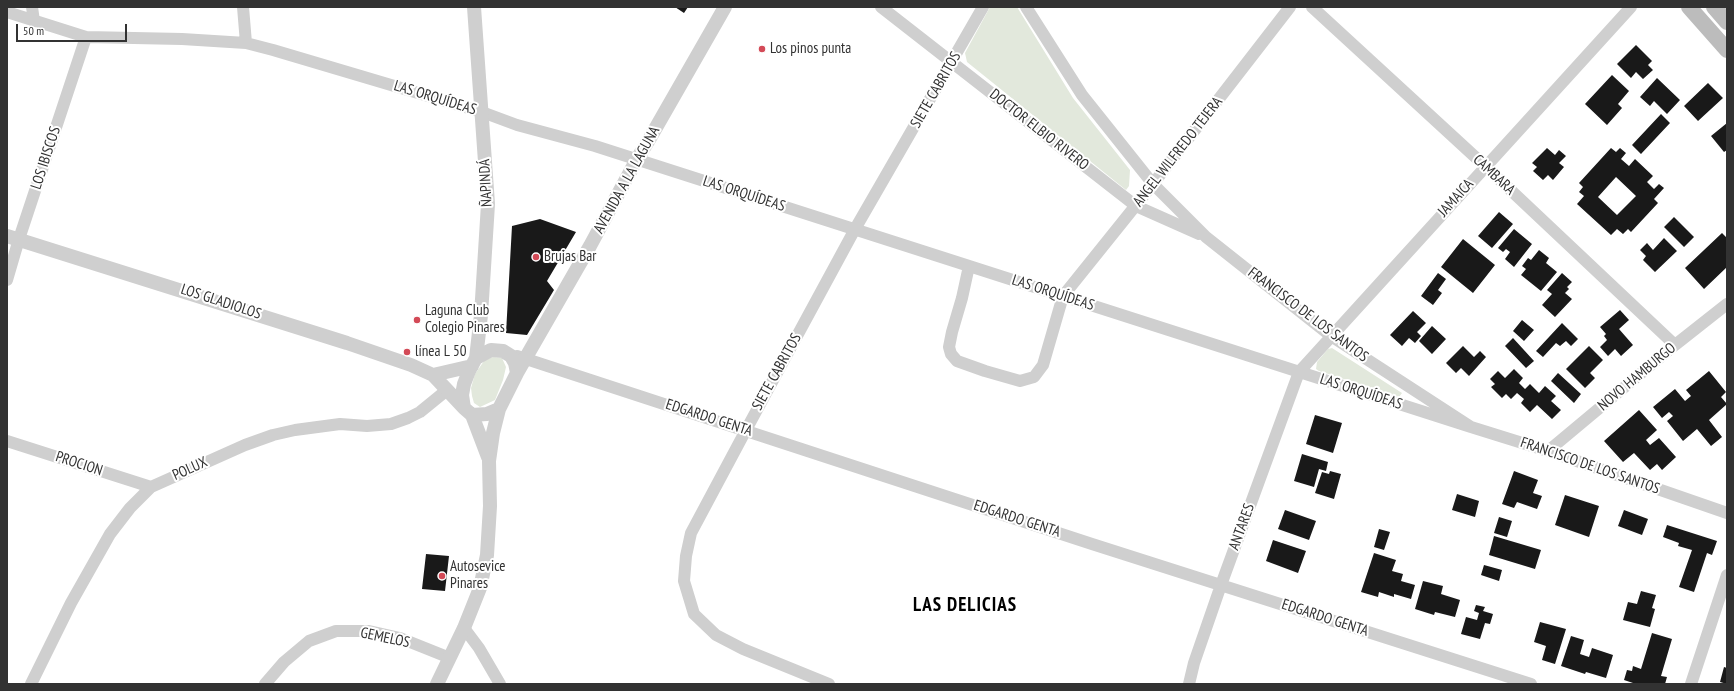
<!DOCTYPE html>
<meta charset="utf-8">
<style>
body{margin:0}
#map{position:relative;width:1734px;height:691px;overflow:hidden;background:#fff;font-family:"PT Sans Narrow",sans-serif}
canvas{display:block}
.frame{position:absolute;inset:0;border:8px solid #323232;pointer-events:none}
.scale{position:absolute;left:16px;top:24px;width:111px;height:18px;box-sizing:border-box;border:2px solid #323232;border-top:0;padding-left:5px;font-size:12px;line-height:14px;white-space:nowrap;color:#323232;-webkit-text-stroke:3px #fff;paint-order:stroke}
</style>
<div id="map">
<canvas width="1734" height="691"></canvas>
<div class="frame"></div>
<div class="scale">50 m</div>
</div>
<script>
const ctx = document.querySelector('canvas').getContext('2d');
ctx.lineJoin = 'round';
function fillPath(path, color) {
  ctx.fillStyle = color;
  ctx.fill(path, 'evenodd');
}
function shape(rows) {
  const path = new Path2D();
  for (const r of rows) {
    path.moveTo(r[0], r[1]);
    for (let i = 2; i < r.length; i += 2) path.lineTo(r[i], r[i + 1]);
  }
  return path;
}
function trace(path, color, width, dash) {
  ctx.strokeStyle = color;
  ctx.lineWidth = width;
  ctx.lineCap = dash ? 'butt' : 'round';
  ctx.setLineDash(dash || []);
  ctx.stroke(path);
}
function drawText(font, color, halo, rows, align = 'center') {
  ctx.font = font + ' "PT Sans Narrow",sans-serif';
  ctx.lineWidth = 4;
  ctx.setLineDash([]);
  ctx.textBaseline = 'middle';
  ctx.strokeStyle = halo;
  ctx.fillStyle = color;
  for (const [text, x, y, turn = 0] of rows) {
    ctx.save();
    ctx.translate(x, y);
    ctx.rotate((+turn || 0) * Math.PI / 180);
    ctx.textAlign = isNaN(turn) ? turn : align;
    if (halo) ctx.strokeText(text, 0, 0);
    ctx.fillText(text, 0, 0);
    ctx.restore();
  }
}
fillPath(shape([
 [990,7,1017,7,1073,98,1130,170,1129,186,1126,190,967,62,965,53],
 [1332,348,1402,393,1399,397,1319,371,1316,369,1317,362,1328,349],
 [493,357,502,358,506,367,503,380,495,400,480,407,474,403,472,396,471,388,475,374,484,361]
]), '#e2e8dc');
fillPath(shape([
 [675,7,688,7,684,13],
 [1636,45,1652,61,1648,65,1653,70,1643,79,1636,72,1631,78,1617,64],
 [1612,75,1629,91,1618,104,1622,108,1607,125,1585,104],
 [1657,78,1680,100,1667,114,1654,101,1650,106,1640,97],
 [1708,83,1723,98,1698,121,1684,106],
 [1661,114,1670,123,1641,154,1632,145],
 [1727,123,1727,150,1724,152,1711,136],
 [1547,148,1555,155,1559,150,1566,156,1559,163,1564,167,1553,180,1548,175,1543,180,1533,171,1537,167,1532,163],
 [1611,148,1616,152,1620,148,1626,153,1621,159,1629,166,1635,159,1653,176,1647,182,1654,189,1659,184,1664,188,1654,199,1658,203,1631,232,1628,229,1623,234,1617,229,1611,235,1577,204,1584,196,1579,192,1583,187,1579,183],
 [1616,177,1636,196,1617,215,1598,197],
 [1499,212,1513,224,1492,248,1478,236],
 [1674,217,1694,237,1684,247,1664,227],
 [540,219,576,232,547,281,554,290,527,335,506,333,512,226],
 [1514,229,1532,244,1514,267,1505,259,1510,252,1506,249,1503,252,1498,248],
 [1722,233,1727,238,1727,267,1704,289,1685,268],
 [1664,238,1677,251,1655,272,1643,260,1646,256,1640,250,1647,243,1653,250],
 [1463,239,1495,265,1473,293,1441,267],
 [1539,250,1549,258,1546,263,1557,272,1541,291,1521,275,1526,269,1522,266,1528,258,1531,260],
 [1438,273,1446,279,1438,290,1442,293,1433,305,1421,296],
 [1562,273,1572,282,1567,287,1569,289,1565,293,1572,299,1555,317,1542,305,1552,294,1547,290],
 [1620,310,1629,320,1619,329,1633,345,1621,356,1615,349,1608,356,1600,347,1607,340,1604,336,1606,334,1600,327],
 [1413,311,1426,323,1417,332,1421,336,1415,343,1409,338,1402,346,1390,335],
 [1522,320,1534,330,1524,341,1513,331],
 [1562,323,1578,339,1571,346,1566,341,1560,346,1556,343,1543,357,1536,351],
 [1432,326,1446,339,1432,354,1419,341],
 [1513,338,1534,361,1526,368,1505,346],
 [1463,346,1474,357,1480,351,1486,357,1469,376,1461,368,1456,373,1446,363],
 [1589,346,1603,360,1590,373,1595,378,1585,388,1566,369],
 [1514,369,1523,378,1519,383,1525,389,1530,384,1539,393,1545,386,1556,396,1551,401,1561,410,1552,419,1537,405,1530,412,1521,403,1524,399,1517,393,1511,399,1506,394,1502,398,1491,387,1495,384,1490,379,1498,371,1505,378],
 [1709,371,1726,392,1721,397,1727,404,1709,420,1722,437,1711,446,1697,429,1683,441,1667,421,1673,416,1669,412,1662,418,1653,407,1675,389,1685,401,1691,396,1686,390],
 [1558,373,1581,394,1574,403,1551,381],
 [1639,410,1657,430,1646,440,1650,445,1659,438,1676,457,1662,470,1657,464,1650,470,1634,453,1623,462,1604,441],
 [1315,415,1342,423,1333,453,1306,444],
 [1302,454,1328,462,1326,471,1319,469,1314,487,1294,481],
 [1330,471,1341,474,1334,499,1315,493,1322,472,1329,474],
 [1514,471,1538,480,1533,493,1542,496,1537,509,1517,502,1514,508,1502,504],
 [1457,494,1479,501,1475,517,1452,510],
 [1565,495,1599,506,1589,537,1555,525],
 [1285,510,1316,521,1309,540,1278,529],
 [1624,510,1648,519,1642,535,1618,526],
 [1499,517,1512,521,1507,537,1494,533],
 [1667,525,1717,541,1712,555,1707,553,1694,592,1679,587,1692,550,1678,546,1679,543,1663,537],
 [1379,529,1390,532,1384,550,1374,547],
 [1494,536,1541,550,1535,569,1489,555],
 [1273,540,1306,551,1298,573,1266,561],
 [1374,553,1396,560,1392,571,1403,574,1401,581,1415,585,1411,599,1394,594,1394,597,1379,592,1378,597,1361,592],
 [426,554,449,556,445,591,422,589],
 [1484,565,1502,570,1499,581,1481,575],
 [1423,581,1443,586,1441,594,1460,600,1455,617,1435,612,1434,615,1415,609],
 [1641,591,1656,595,1652,608,1655,609,1650,627,1623,620,1628,602,1637,604],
 [1476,605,1485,607,1483,611,1493,614,1490,624,1485,623,1480,639,1461,634,1466,617,1477,620,1479,613,1474,611],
 [1540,622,1566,629,1555,664,1542,660,1546,646,1534,642],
 [1652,633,1672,639,1661,676,1667,677,1665,684,1636,684,1624,680,1627,670,1632,671,1633,666,1641,669],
 [1571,636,1584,640,1580,654,1589,657,1592,648,1613,655,1606,678,1586,672,1585,674,1561,666],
 [1724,667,1727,668,1727,684,1720,682]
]), '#191919');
trace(shape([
 [32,7,34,21],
 [243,7,246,43],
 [881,7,1136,206,1199,234],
 [1026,7,1082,95,1153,184,1206,237,1331,336,1471,427,1548,451,1727,513],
 [1312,7,1485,166,1675,345],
 [7,12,86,37,182,39,246,43,273,50,482,112,517,125,595,146,1471,427],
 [969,266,962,298,952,332,949,347,951,354,957,361,985,371,1020,381,1034,377,1043,365,1063,296,1153,184,1290,7],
 [7,280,19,239,86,37],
 [517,356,1092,544,1531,684],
 [7,441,151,487],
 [1548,451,1675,345,1727,304],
 [464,628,479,648,500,684],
 [31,684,71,603,110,534,130,508,151,487,245,445,273,435,295,430,340,424,367,426,391,424,408,418,420,412,447,390],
 [265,684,284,662,309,641,336,631,369,631,400,638,450,658],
 [829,684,743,649,716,635,694,614,684,581,686,556,691,533,746,430,855,229,983,7],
 [1189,684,1194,663,1221,585,1299,372,1631,7],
 [1691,684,1727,575]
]), '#cfcfcf', 12);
trace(shape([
 [474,7,488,204,481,315,476,358],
 [7,236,347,343,411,365,433,375,464,408],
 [491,350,503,351,511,356,515,363,517,373,499,409,487,414,472,415,464,408,462,395,464,384,469,371,476,358,491,350],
 [517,373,590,246,637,159,650,138,725,7],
 [433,375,472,366],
 [472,415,488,457],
 [437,684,464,628,480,588,487,555,490,506,489,461,493,433,499,409]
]), '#cfcfcf', 14);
trace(shape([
 [1689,7,1727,50],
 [1714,7,1727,22]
]), '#bcbcbc', 16);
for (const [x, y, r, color] of [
 [762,49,4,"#d34a57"],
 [536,257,4,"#d34a57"],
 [417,320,4,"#d34a57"],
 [407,352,4,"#d34a57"],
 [442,576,4,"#d34a57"]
]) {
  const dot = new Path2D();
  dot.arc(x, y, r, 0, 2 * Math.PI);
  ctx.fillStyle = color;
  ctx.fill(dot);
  trace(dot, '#fff', 1.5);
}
drawText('15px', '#323232', '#fff', [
 ["Los pinos punta",770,49],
 ["Brujas Bar",544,257],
 ["Laguna Club",425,311],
 ["Colegio Pinares",425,328],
 ["línea L 50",415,352],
 ["Autosevice",450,567],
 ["Pinares",450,584]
], 'left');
drawText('15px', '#323232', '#fff', [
 ["SIETE CABRITOS",936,90,-60],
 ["LAS ORQUÍDEAS",435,98,17],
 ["DOCTOR ELBIO RIVERO",1039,130,38],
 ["ANGEL WILFREDO TEJERA",1178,152,-52],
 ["LOS IBISCOS",46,158,-72],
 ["CAMBARA",1494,175,43],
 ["AVENIDA A LA LAGUNA",627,180,-61],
 ["ÑAPINDÁ",486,183,-93],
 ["LAS ORQUÍDEAS",744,194,18],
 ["JAMAICA",1456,198,-48],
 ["LAS ORQUÍDEAS",1053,293,18],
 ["LOS GLADIOLOS",221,302,18],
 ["FRANCISCO DE LOS SANTOS",1308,315,37],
 ["SIETE CABRITOS",777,372,-61],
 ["NOVO HAMBURGO",1637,377,-40],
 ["LAS ORQUÍDEAS",1361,392,18],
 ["EDGARDO GENTA",709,418,18],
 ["PROCION",79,464,18],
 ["FRANCISCO DE LOS SANTOS",1590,466,19],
 ["POLUX",190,469,-24],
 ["EDGARDO GENTA",1017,519,18],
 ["ANTARES",1242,527,-70],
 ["EDGARDO GENTA",1325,618,18],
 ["GEMELOS",385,638,12]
]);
ctx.letterSpacing = '1px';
drawText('bold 19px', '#000', '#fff', [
 ["LAS DELICIAS",965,606]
]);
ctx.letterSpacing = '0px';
</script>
